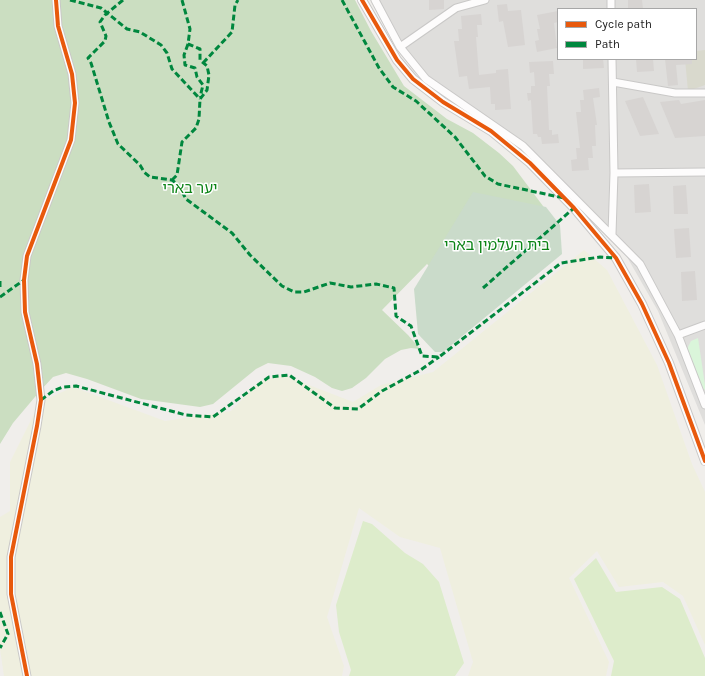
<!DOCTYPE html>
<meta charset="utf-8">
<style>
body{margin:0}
#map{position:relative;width:705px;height:676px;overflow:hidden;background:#f0eeeb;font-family:Karla,sans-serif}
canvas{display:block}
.legend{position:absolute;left:557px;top:8px;width:140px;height:52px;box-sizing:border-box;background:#fff;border:1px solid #a7a7a7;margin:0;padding:5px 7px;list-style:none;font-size:12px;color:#222}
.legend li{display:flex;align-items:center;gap:8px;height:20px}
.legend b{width:20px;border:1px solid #a7a7a7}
</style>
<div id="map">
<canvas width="705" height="676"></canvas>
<ul class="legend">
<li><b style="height:5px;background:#e8590c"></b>Cycle path</li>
<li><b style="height:5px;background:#00873e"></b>Path</li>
</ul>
</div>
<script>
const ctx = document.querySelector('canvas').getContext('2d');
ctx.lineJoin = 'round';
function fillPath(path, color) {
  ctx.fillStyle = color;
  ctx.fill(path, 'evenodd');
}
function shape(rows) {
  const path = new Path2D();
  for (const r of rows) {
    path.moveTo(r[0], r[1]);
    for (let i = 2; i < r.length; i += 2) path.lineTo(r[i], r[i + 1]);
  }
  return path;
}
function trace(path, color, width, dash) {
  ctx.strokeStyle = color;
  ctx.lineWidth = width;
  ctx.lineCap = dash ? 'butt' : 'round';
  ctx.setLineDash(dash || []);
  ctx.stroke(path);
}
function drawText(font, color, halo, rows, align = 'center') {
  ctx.font = font + ' Karla,"Noto Sans Hebrew",sans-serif';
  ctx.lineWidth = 3;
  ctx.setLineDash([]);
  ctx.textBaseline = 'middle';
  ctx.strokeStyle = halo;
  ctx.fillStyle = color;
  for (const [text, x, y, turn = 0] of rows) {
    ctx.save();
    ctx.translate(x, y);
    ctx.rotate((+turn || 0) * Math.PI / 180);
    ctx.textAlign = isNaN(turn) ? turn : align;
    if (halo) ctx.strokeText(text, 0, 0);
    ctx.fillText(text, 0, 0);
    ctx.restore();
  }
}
fillPath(shape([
 [370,0,705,0,705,425,658,311,627,257,519,148,427,84,397,50],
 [558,9,696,9,696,59,558,59]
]), '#dfdedc');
fillPath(shape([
 [705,50,705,85,688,91,685,59,696,59,696,51]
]), '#d9d9cd');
fillPath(shape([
 [584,250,607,270,657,365,692,464,705,492,705,645,683,596,663,582,619,587,597,551,569,578,609,662,606,676,468,676,473,662,440,548,400,537,359,508,327,617,344,666,342,676,4,676,0,649,0,517,10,511,10,462,40,402,73,387,165,421,231,411,259,382,283,375,353,402,381,385,433,372]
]), '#efefdf');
fillPath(shape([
 [363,521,372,524,405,553,423,564,439,582,464,663,455,676,349,676,351,670,339,632,336,605],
 [596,558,616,592,662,587,680,599,705,658,705,676,611,676,614,661,574,579]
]), '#ddeccb');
fillPath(shape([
 [0,0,355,0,371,31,404,86,447,119,473,133,499,153,513,166,549,214,431,268,427,264,382,310,408,335,420,349,411,348,401,350,385,359,366,378,352,388,342,391,332,388,315,377,291,366,268,363,256,369,213,404,200,407,141,399,87,379,66,373,53,377,40,391,13,423,0,444]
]), '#cbdec1');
fillPath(shape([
 [473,192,546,207,560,225,562,254,443,352,435,352,418,334,414,289]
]), '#cadbca');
fillPath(shape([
 [698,338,705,385,705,389,700,393,687,356,688,347,691,341]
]), '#daf5da');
fillPath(shape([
 [429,0,444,0,444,9,429,10],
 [628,0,642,0,643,9,628,9],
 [507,4,508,11,521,10,525,45,508,47,503,21,499,22,497,5],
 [558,11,558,22,554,23,557,48,537,52,535,41,539,40,537,29,540,29,537,15],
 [481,14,482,25,477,25,478,37,476,37,479,75,496,73,496,70,508,69,511,109,495,110,495,104,491,104,490,87,469,89,467,76,459,77,454,41,459,41,458,29,462,29,461,16],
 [583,59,603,59,604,68,583,69],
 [636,59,653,59,654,71,637,72],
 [665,59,692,59,692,64,676,65,678,85,668,86],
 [553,61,554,74,549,74,550,86,547,86,549,130,552,130,552,135,558,134,559,143,542,144,541,137,538,137,537,134,533,134,531,100,528,101,527,93,531,93,531,86,535,86,534,72,530,73,529,62],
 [599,88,600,97,593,98,597,125,595,125,596,146,592,146,593,158,588,158,589,170,572,171,571,160,577,159,576,148,580,148,576,112,581,112,580,100,584,100,583,90],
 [643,97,659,134,640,136,625,101],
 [679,100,681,104,705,100,705,136,675,138,660,102],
 [649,184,651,212,635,213,634,185],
 [686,185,688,214,674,214,673,186],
 [689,228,691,257,676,258,674,229],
 [695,271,697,300,682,301,681,272]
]), '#d7d4d2');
const minor = shape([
 [375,0,400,47,426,79,523,146,640,264,678,335,705,405],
 [611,0,611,9],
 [400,47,456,8,485,0],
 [613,82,675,93,705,93],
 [614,173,705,172],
 [612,234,614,173,612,59],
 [678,335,705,325],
 [27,676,11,594,11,557,37,426,41,400,37,364,25,312,24,280,27,256,71,140,75,103,72,74,58,26,56,0]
]);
const tertiary = shape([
 [362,0,397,60,413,79,443,102,491,131,530,163,574,208,616,258,642,304,669,363,705,461]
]);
trace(minor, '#c9c8c7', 9);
trace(tertiary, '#c9c8c7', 10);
trace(minor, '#fdfcfc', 7);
trace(tertiary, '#fdfcfc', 8);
trace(shape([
 [70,0,101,8,127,29,140,32,161,45,167,53,172,69,200,99],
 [123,0,105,15,100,22,106,36,105,41,88,58,91,63,109,122,118,144,140,165,144,172,150,177,172,180,179,186,186,199,232,233,250,255,282,286,294,292,304,292,330,283,351,287,376,284,394,288,396,316,411,326,422,356,439,357,561,263,600,257,616,258],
 [342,0,379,68,393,87,416,101,455,137,485,176,498,184,564,198],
 [188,44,184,55,185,65,195,68,197,77,203,85,200,97],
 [203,63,232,32,235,5,238,0],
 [172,180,177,175,182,142,196,128,199,119,200,99,207,90,209,75,207,66,200,60,200,49,188,44,190,29,182,0],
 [0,281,0,287],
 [483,288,574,208],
 [0,297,24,280],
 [41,400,53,391,63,387,76,386,186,415,213,417,269,377,289,375,335,408,358,409,382,391,419,371,439,357],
 [0,612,8,634,0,648]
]), '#00873e', 3, [6, 3]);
trace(shape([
 [362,0,397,60,413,79,443,102,491,131,530,163,574,208,616,258,642,304,669,363,705,461],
 [27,676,11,594,11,557,37,426,41,400,37,364,25,312,24,280,27,256,71,140,75,103,72,74,58,26,56,0]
]), '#e8590c', 4);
drawText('15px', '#0c8416', '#fff', [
 ["יער בארי",190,189],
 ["בית העלמין בארי",497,246]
]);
</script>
